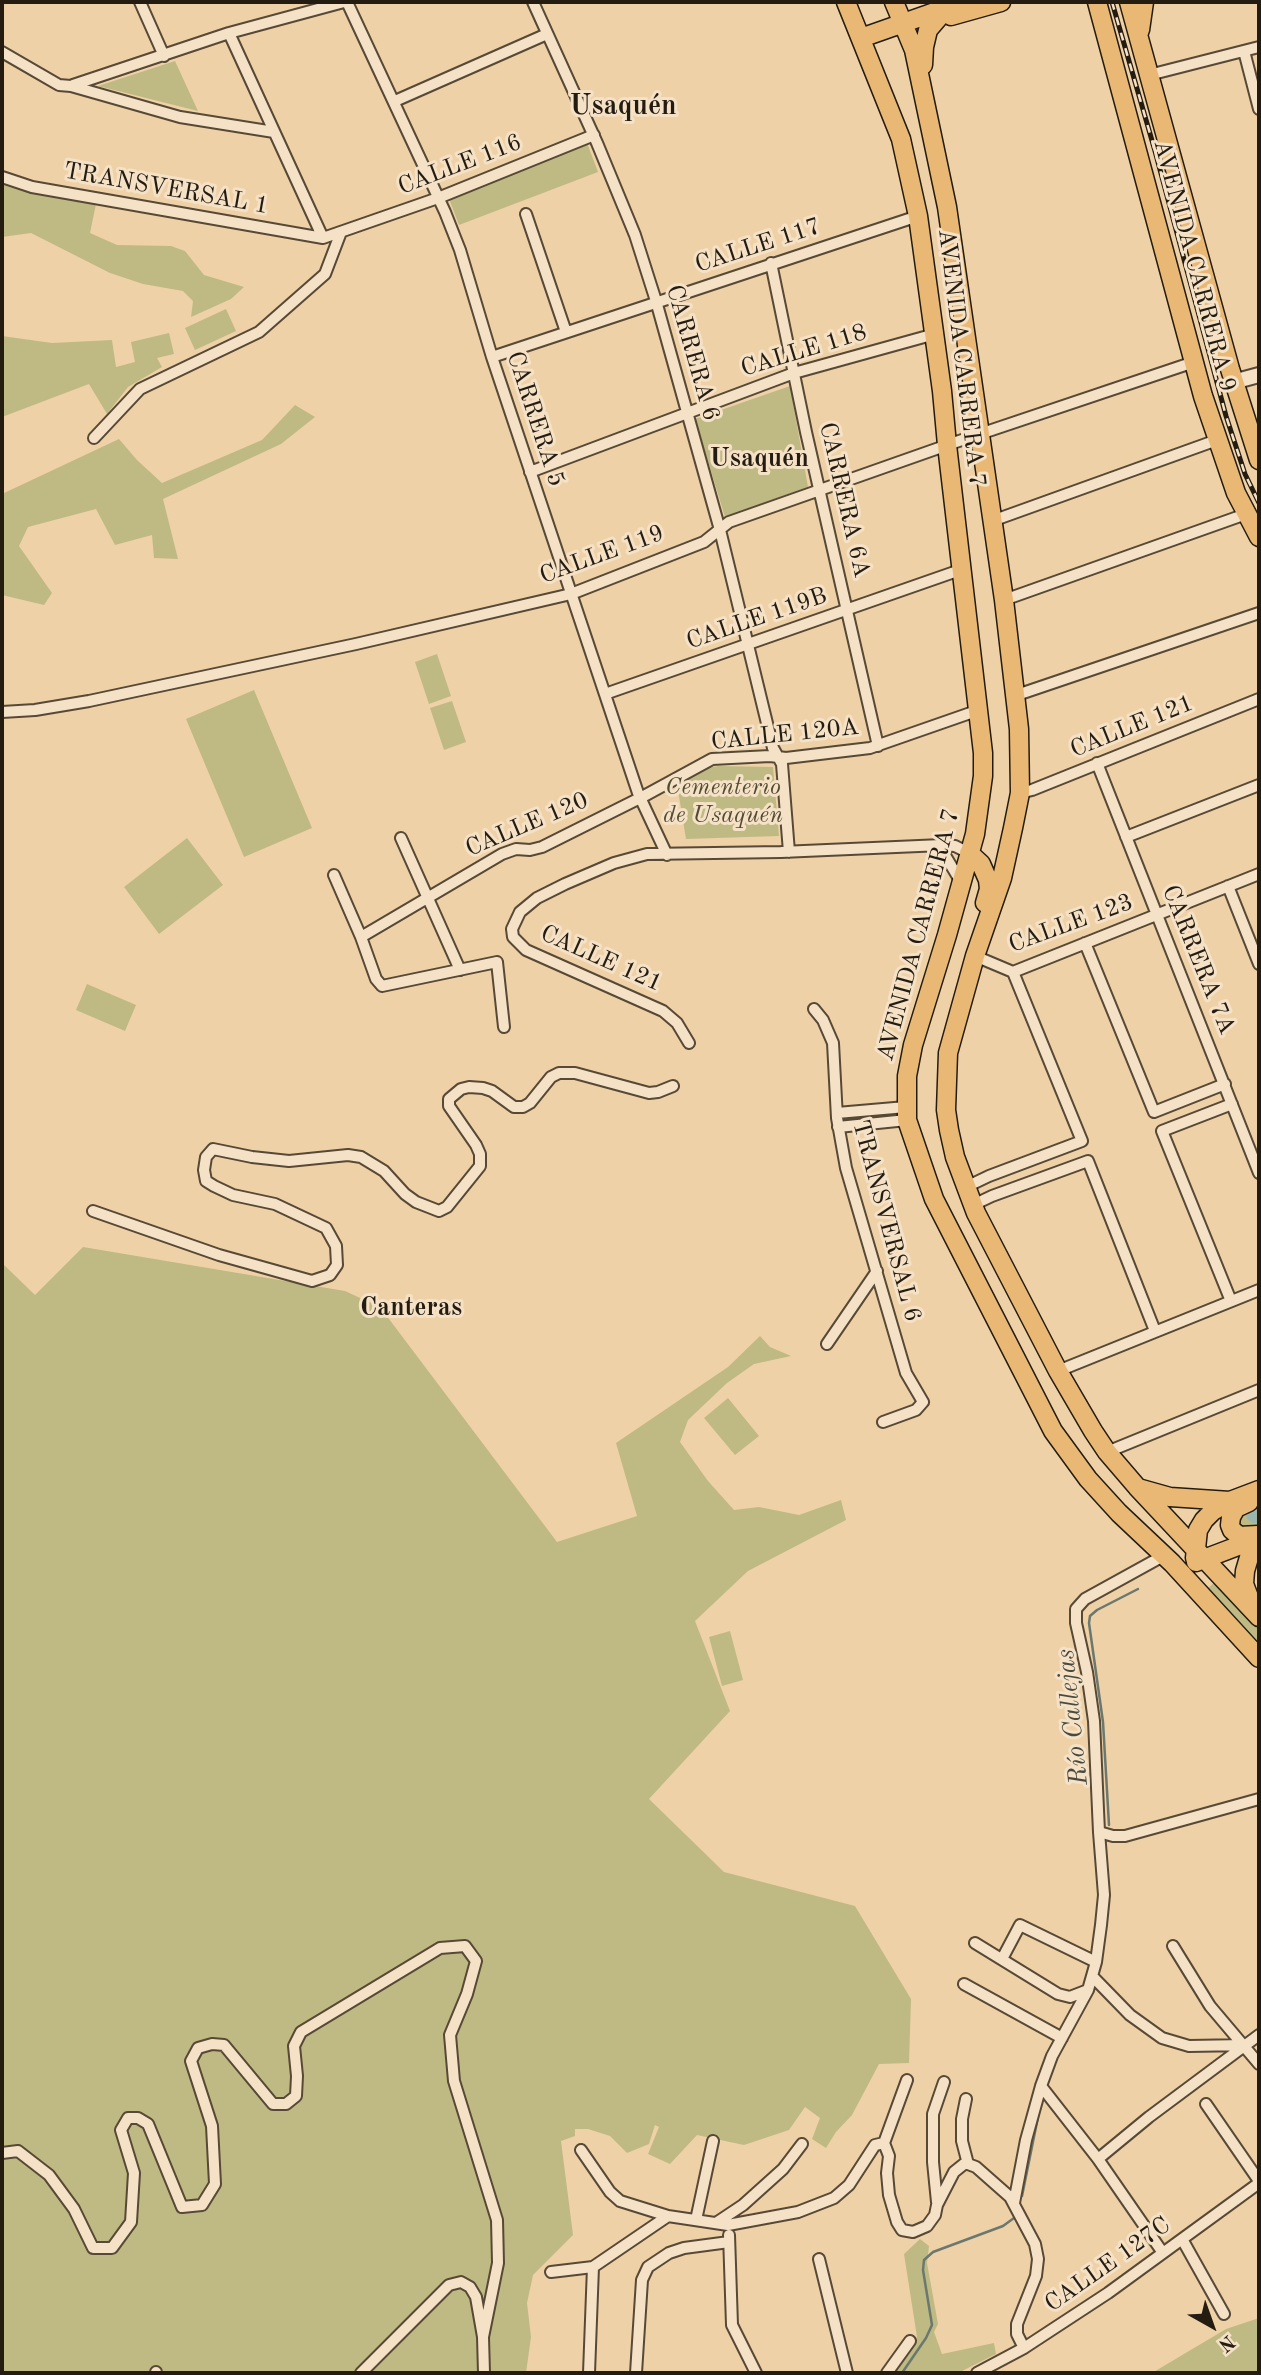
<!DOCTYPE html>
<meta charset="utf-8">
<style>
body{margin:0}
#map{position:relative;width:1261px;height:2375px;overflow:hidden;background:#efd1a7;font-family:"Old Standard TT",serif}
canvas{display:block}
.frame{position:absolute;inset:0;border:4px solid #241c11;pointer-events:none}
.north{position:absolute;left:1177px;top:2291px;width:70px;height:70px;-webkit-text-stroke:5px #f5e1c6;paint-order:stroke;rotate:140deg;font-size:19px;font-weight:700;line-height:28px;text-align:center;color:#241c11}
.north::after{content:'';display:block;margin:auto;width:24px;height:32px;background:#241c11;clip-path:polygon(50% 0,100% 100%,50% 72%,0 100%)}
</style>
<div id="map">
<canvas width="1261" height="2375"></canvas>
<div class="frame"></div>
<div class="north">N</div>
</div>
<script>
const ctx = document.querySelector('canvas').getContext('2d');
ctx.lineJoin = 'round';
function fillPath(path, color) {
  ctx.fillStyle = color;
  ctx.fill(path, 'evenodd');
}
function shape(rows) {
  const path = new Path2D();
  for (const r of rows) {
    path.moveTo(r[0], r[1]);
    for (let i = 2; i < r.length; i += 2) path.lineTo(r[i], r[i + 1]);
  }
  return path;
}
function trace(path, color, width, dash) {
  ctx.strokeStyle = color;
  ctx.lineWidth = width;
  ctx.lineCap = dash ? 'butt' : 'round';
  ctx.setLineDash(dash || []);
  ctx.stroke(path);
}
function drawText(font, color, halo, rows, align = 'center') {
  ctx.font = font + ' "Old Standard TT",serif';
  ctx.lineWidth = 6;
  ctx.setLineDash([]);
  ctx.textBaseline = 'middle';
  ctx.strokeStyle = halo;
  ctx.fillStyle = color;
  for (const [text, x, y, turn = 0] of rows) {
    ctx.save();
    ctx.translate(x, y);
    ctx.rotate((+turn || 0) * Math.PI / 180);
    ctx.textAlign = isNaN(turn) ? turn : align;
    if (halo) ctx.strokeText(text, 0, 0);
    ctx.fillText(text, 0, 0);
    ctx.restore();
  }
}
fillPath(shape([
 [175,61,198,111,98,86],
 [587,143,598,172,459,225,448,196],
 [2,184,26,191,96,204,90,233,117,245,171,246,185,251,204,275,244,287,231,299,191,317,193,301,183,291,143,284,110,273,31,233,2,237],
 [226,309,236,331,195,350,185,328],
 [169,333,174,354,157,358,162,367,128,387,107,414,89,384,2,417,2,336,52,343,112,340,116,367,135,362,131,342],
 [790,386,808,487,725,517,695,419],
 [295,405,315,417,281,444,163,499,178,559,154,558,152,535,115,545,96,509,28,527,19,546,52,593,44,605,2,595,2,494,119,439,137,460,162,483,262,440],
 [437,654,451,696,429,704,415,662],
 [254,690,312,828,244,857,186,719],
 [452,701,466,742,444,750,430,708],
 [718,766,773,767,779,836,686,839,677,784,708,768],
 [187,838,223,885,159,934,124,887],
 [87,984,136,1005,125,1031,76,1010],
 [83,1247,345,1291,380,1307,557,1542,637,1516,616,1443,728,1367,760,1336,770,1347,791,1356,754,1364,727,1383,688,1420,680,1442,708,1481,734,1510,759,1507,799,1515,841,1500,846,1520,748,1571,695,1621,730,1711,649,1799,724,1872,855,1906,911,1999,909,2063,879,2064,852,2115,836,2132,826,2148,812,2139,820,2118,805,2107,789,2130,744,2145,697,2135,670,2164,648,2154,659,2127,655,2125,649,2144,627,2153,610,2136,588,2129,575,2129,575,2136,561,2141,573,2235,533,2275,527,2303,531,2337,526,2373,2,2373,2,1263,35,1295],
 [728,1398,759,1436,735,1455,704,1418],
 [1259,1501,1259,1530,1239,1531,1236,1517,1242,1509],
 [1216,1581,1259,1627,1259,1648,1207,1589],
 [730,1631,743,1680,722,1686,709,1637],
 [920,2239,929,2246,927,2263,938,2324,934,2332,942,2354,994,2343,996,2354,958,2373,891,2373,917,2337,904,2254],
 [1259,2318,1259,2373,1152,2373,1226,2329]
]), '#bfba83');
trace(shape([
 [1109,1825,1103,1722,1089,1623,1090,1616,1097,1610,1138,1589],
 [1022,2196,1038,2117],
 [902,2373,926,2338,932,2325,923,2270,924,2260,933,2252,1003,2226,1014,2218]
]), '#6b786f', 2.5);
trace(shape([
 [1255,1514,1259,1513]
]), '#9bb6ae', 18);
const minor = shape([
 [140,2,164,56],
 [347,2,445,212,460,250,492,357,638,793,667,855],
 [533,2,597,143,635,235,656,301,720,530,773,748,782,764,789,852],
 [229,33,323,238],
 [1244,51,1259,109],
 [2,52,59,85,71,86,180,117,274,132],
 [1149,75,1259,47],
 [73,85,229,33,344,2],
 [395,101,547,34],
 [2,177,32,187,323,238,438,198,594,135],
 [526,214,566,332],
 [771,263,806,432,878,746],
 [492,357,918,216],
 [94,438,140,389,259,332,325,274,341,232],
 [530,472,794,373,935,334],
 [992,521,1217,440],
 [1004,600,1246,514],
 [605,694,963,569],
 [1017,695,1259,613],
 [2,712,35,710,89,701,356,644,571,594,704,542,729,522,956,442,1194,362],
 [1097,763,1259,1173],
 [1020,793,1032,790,1259,699],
 [1126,837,1259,785],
 [401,838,460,970],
 [929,846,946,857,961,882],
 [334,875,361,937,376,979,382,986,497,962,504,1027],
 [1228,886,1259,964],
 [361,937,502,854,516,849,530,850,542,847,644,796,712,759,770,756,786,758,870,748,979,710],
 [1085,943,1154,1112,1225,1084],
 [975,956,1013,972,1259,874],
 [814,1009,823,1020,833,1043,837,1118,846,1168,906,1373,923,1402,916,1410,883,1422],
 [689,1043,677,1023,663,1011,526,950,513,937,512,929,520,912,537,898,565,884,614,863,647,854,781,852,942,845,955,846,969,853],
 [837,1113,906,1107],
 [838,1127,907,1120],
 [966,1187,989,1176,1082,1141,1013,972],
 [973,1205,992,1196,1088,1161,1155,1331],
 [93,1211,219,1255,312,1281,330,1275,337,1265,336,1246,326,1228,275,1204,233,1195,214,1186,206,1181,204,1170,206,1157,213,1149,252,1157,289,1161,348,1155,361,1157,384,1171,405,1194,416,1202,439,1211,447,1207,480,1166,480,1154,476,1145,449,1106,449,1099,461,1089,469,1087,483,1088,492,1091,514,1107,523,1107,530,1103,551,1077,559,1073,575,1073,649,1093,658,1092,673,1086],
 [1231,1301,1162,1131,1232,1104],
 [827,1344,877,1271],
 [1058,1371,1259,1290],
 [1107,1452,1259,1390],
 [1099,1832,1113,1836,1125,1836,1259,1799],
 [975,1943,1058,1994,1070,1997,1088,1990],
 [1173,1946,1210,2006,1259,2064],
 [1002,1959,1020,1925,1096,1962],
 [1093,1977,1130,2015,1162,2038,1189,2046,1245,2045],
 [964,1984,1062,2038],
 [907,2080,884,2143,889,2156,887,2173,889,2195,897,2222,902,2230,913,2232,927,2226,935,2215,937,2205,954,2172,964,2164,968,2164],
 [1041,2086,1098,2159,1163,2253],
 [966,2099,962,2119,962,2141,968,2164],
 [1206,2104,1259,2181],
 [581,2150,610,2192,620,2201,668,2216,728,2225,798,2212,834,2198,849,2185,875,2145,884,2143],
 [2,2153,18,2151,49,2175,74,2209,93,2248,112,2248,131,2222,134,2173,121,2130,128,2118,138,2118,148,2124,182,2207,202,2205,215,2184,212,2126,191,2061,198,2048,212,2044,224,2045,273,2104,286,2104,296,2096,297,2076,294,2046,301,2032,440,1948,465,1946,476,1961,467,1994,450,2035,454,2081,497,2220,498,2263,483,2337],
 [1098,2159,1149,2117,1259,2035],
 [968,2164,976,2167,1010,2197,1035,2244,1038,2259,1036,2276,1017,2324,1017,2334,1024,2348],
 [937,2202,933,2162,933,2114,944,2082],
 [1014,2203,1026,2140,1041,2086,1052,2056,1088,1990,1096,1962,1101,1925,1104,1895,1099,1832,1094,1721,1087,1672,1076,1623,1076,1609,1085,1599,1163,1556],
 [696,2220,713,2141],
 [716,2223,743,2205,783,2169,802,2144],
 [729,2235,732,2325,756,2373],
 [1182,2239,1224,2314],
 [819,2259,847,2373],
 [551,2272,593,2267,668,2216],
 [156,2372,156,2373],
 [361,2373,449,2285,461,2282,470,2287,476,2297,483,2337,484,2373],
 [589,2373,593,2267],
 [636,2373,642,2280,648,2267,669,2253,684,2248,729,2242],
 [887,2373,910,2341],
 [977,2373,1024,2348,1108,2293,1259,2183]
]);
const tertiary = shape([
 [1233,382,1259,375]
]);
const primary = shape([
 [846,2,901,139,918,216,942,391,947,445,983,753,983,776,975,834,947,935,913,1045,907,1076,907,1120,934,1199,1053,1431,1088,1479,1119,1513,1172,1563,1259,1658],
 [894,2,914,50,947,207,1004,600,1019,729,1020,793,1013,828,1002,878,975,956,948,1053,946,1110,949,1130,955,1157,976,1213,1058,1371,1093,1431,1107,1452,1137,1487,1259,1617],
 [1097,2,1203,396,1236,493,1259,537],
 [1129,2,1230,369,1259,460],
 [951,16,1001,2],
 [1140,30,1144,2],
 [861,38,963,2],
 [923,65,924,47,928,30,946,9],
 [969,853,981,864,988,880,989,889,985,903],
 [1138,1488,1170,1497,1230,1501],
 [1249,1502,1236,1508,1231,1517,1230,1525,1232,1530,1239,1536,1258,1535],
 [1195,1558,1198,1530,1204,1520,1213,1511,1230,1501,1259,1490],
 [1196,1562,1259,1538],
 [1252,1605,1244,1584,1245,1571,1250,1554,1259,1542]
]);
trace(minor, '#574936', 14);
trace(tertiary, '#574936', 18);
trace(primary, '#241c11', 21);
trace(minor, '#f5e1c6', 10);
trace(tertiary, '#f5e1c6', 14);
trace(primary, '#e8b874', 18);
const rail = shape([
 [1112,2,1155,151,1226,416,1245,474,1259,503]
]);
trace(rail, '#241c11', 5);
trace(rail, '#f5e1c6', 2.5, [8]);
drawText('24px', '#241c11', '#f5e1c6', [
 ["CALLE 116",460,165,-21],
 ["TRANSVERSAL 1",166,189,10],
 ["CALLE 117",758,246,-18],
 ["AVENIDA CARRERA 9",1194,266,75],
 ["CALLE 118",804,351,-17],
 ["CARRERA 6",692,353,74],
 ["AVENIDA CARRERA 7",961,358,83],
 ["CARRERA 5",535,419,72],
 ["CARRERA 6A",844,500,77],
 ["CALLE 119",602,555,-20],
 ["CALLE 119B",757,619,-19],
 ["CALLE 121",1132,727,-22],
 ["CALLE 120A",785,735,-6],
 ["CALLE 120",527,825,-23],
 ["CALLE 123",1071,924,-20],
 ["AVENIDA CARRERA 7",919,935,-75],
 ["CALLE 121",601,959,24],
 ["CARRERA 7A",1198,960,68],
 ["TRANSVERSAL 6",886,1221,75],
 ["CALLE 127C",1108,2265,-35]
]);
drawText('italic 24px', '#524b33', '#f5e1c6', [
 ["Cementerio",723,788],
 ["de Usaquén",723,816]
]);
drawText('bold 26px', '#241c11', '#f5e1c6', [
 ["Usaquén",759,459],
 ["Canteras",411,1308]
]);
drawText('italic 26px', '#484a40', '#f5e1c6', [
 ["Río Callejas",1073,1717,-96]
]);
drawText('bold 28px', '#241c11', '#f5e1c6', [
 ["Usaquén",623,107]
]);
</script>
